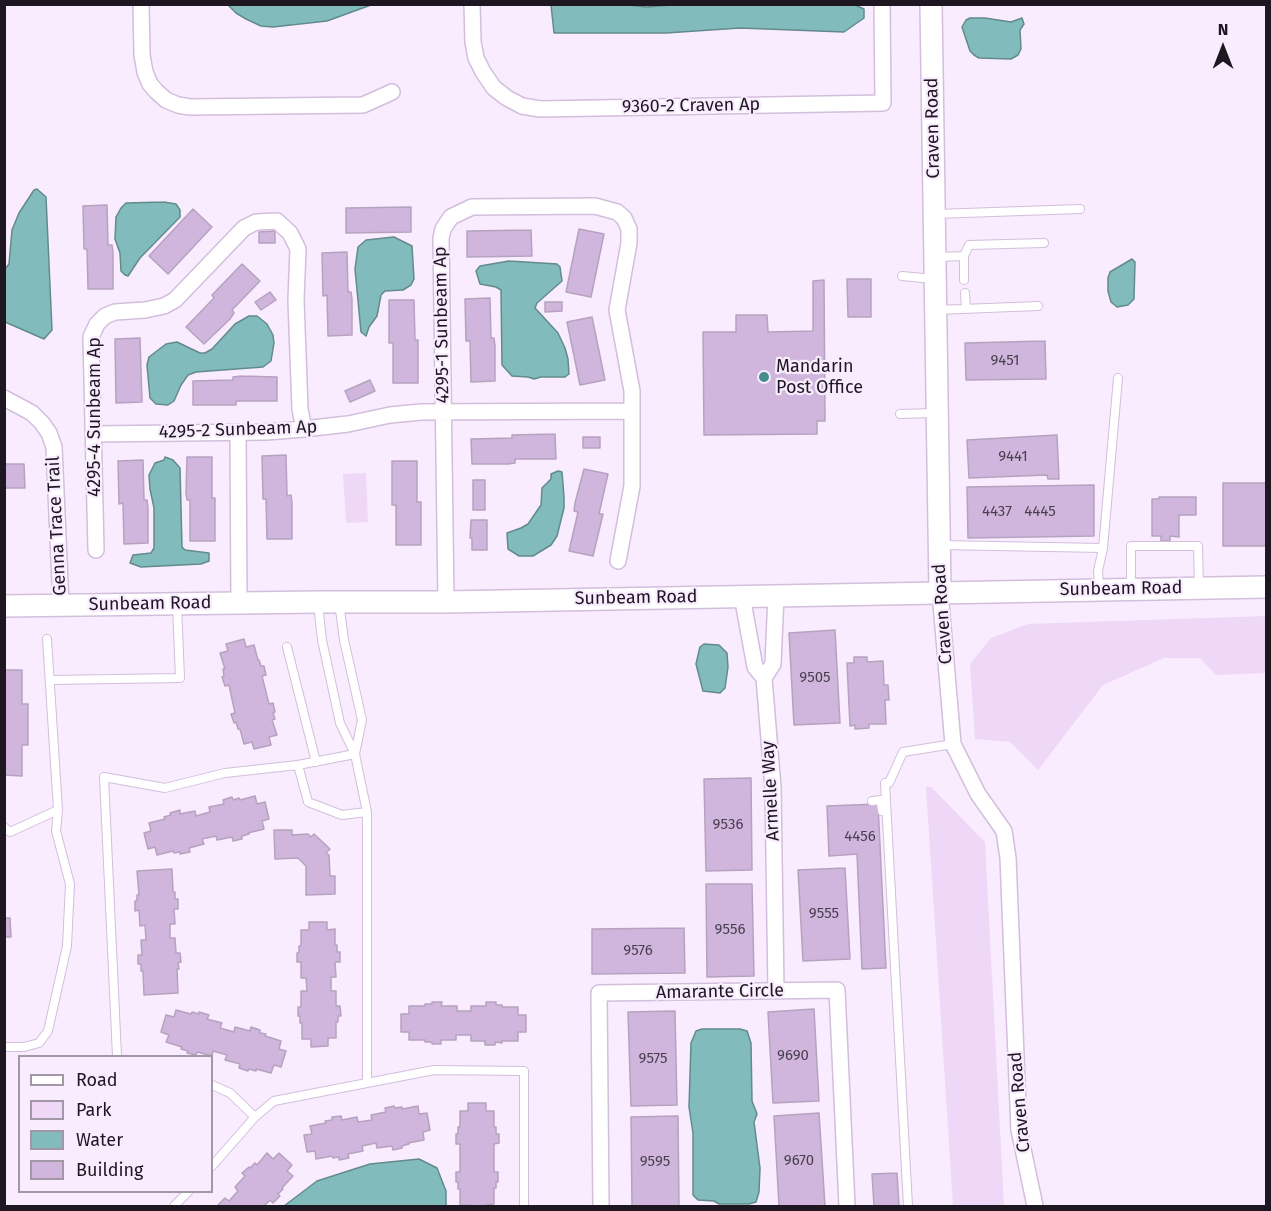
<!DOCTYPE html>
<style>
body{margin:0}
#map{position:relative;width:1271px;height:1211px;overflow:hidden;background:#f9ecfe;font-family:"Fira Sans",sans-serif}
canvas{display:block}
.frame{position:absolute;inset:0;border:6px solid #1e1721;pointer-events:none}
.legend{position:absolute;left:18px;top:1055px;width:195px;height:138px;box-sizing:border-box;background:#f9ecfe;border:2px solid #a197a6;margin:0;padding:8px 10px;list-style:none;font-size:18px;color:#1e1721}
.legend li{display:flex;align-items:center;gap:12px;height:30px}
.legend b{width:30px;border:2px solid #a197a6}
.north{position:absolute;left:1193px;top:18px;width:60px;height:60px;-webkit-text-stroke:4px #f9ecfe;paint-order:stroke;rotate:0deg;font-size:16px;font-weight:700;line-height:24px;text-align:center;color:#1e1721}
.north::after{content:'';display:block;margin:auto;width:21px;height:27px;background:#1e1721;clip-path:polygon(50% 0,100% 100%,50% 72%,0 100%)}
</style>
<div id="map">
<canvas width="1271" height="1211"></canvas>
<div class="frame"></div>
<ul class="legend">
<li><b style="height:8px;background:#fff"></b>Road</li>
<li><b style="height:16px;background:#eed7f7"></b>Park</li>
<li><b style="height:16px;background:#81bbbb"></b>Water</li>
<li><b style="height:16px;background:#d0b6dc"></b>Building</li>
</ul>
<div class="north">N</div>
</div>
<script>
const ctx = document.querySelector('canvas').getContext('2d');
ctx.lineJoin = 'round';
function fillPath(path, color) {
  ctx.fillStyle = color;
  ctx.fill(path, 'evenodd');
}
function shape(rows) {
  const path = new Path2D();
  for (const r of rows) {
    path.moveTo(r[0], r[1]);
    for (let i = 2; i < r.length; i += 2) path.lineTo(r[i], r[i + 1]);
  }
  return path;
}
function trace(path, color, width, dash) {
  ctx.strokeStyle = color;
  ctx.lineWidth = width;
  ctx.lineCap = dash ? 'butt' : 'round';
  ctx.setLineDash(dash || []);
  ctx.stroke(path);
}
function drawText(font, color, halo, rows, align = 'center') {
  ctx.font = font + ' "Fira Sans",sans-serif';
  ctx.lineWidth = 4.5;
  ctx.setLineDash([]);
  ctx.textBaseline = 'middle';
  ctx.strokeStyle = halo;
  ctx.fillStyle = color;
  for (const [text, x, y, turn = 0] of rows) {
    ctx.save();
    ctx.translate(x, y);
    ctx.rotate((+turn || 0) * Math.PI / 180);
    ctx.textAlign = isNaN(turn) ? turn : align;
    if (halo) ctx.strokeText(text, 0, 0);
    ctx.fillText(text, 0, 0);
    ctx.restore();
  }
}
fillPath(shape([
 [366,473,368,522,346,523,343,474],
 [1266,616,1266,673,1216,675,1200,658,1164,658,1103,685,1038,770,1010,742,975,739,970,664,991,638,1028,624],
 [926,787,931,787,985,842,1004,1206,953,1206]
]), '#eed7f7');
const water = shape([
 [617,4,647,7,683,4,855,5,864,9,864,18,844,32,740,28,666,33,554,33,551,5,617,4],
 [228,5,371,5,327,21,273,27,261,26,246,19,236,13,228,5],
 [970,18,985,18,1011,22,1022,18,1024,24,1020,30,1021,49,1018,55,1011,59,979,58,974,55,970,51,962,27,966,20,970,18],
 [37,189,46,197,52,330,44,339,5,322,5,269,9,264,12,230,19,213,34,190,37,189],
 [164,202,176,204,180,210,180,217,140,258,128,276,125,275,121,271,120,253,115,239,116,217,121,208,126,203,164,202],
 [394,237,412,246,414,279,411,285,403,290,385,291,381,295,377,316,369,327,366,336,361,332,355,269,358,247,366,240,394,237],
 [1132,259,1135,262,1134,299,1128,305,1117,307,1111,302,1108,291,1108,278,1110,272,1132,259],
 [509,261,557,264,560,267,562,281,537,303,535,308,558,333,565,348,568,359,569,374,565,377,541,377,534,379,528,377,512,376,502,365,501,290,496,287,480,284,476,271,480,266,509,261],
 [249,316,257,316,267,324,273,335,274,343,271,361,263,367,196,372,188,375,181,385,174,401,168,405,156,404,150,398,147,365,149,357,166,344,177,342,200,353,205,353,212,349,235,324,249,316],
 [165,457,173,460,180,468,182,547,185,550,209,553,209,561,201,564,141,567,130,563,133,555,151,553,154,548,154,508,150,489,149,475,155,463,164,460,165,457],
 [558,471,562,472,564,497,564,508,557,536,551,545,533,556,519,556,508,549,507,533,521,528,528,524,541,505,542,488,551,479,551,474,558,471],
 [704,644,719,645,727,653,728,667,725,688,720,693,703,691,696,664,700,647,704,644],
 [702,1029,740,1029,747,1031,751,1043,752,1101,757,1114,754,1122,760,1168,759,1192,756,1202,749,1204,719,1204,714,1201,698,1200,693,1195,693,1133,689,1107,691,1043,696,1031,702,1029],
 [419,1159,437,1168,446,1191,446,1206,284,1206,317,1181,370,1164,419,1159]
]);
fillPath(water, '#81bbbb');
trace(water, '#638a8d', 1.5);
const building = shape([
 [107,205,108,245,112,245,113,253,113,289,88,289,87,249,84,249,83,206,107,205],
 [411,207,411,232,346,233,346,208,411,207],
 [193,209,212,227,168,274,149,256,193,209],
 [579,229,604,234,591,297,566,292,579,229],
 [531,230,532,256,467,257,467,231,531,230],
 [275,231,275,243,259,243,259,232,275,231],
 [347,252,348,292,351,292,352,299,352,335,328,336,327,295,323,296,322,253,347,252],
 [242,264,260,281,232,310,234,313,230,319,204,344,186,327,214,298,212,295,242,264],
 [847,279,871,279,871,317,848,317,847,279],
 [824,280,825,421,817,421,817,434,704,435,703,332,736,332,736,315,767,315,768,332,813,331,813,281,824,280],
 [270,292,276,300,261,310,255,302,270,292],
 [490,298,491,338,494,338,495,346,495,381,471,382,470,341,466,341,465,299,490,298],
 [389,300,414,300,415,340,418,340,418,383,393,383,393,343,389,343,389,300],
 [545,302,562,302,562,311,545,312,545,302],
 [592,317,605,380,580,385,567,322,592,317],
 [140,338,142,402,116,403,115,339,140,338],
 [1045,341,1046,379,966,380,965,343,1045,341],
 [241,376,277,377,277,401,236,401,236,405,193,405,193,381,233,380,233,377,241,376],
 [370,380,375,391,350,402,345,391,370,380],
 [555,434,556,459,515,459,515,463,508,464,472,464,471,439,512,438,512,435,555,434],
 [1057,435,1059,479,1048,479,1047,475,969,478,967,440,1057,435],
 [583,437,600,437,600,448,583,448,583,437],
 [286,455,287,496,291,495,292,503,292,539,267,539,266,499,263,499,262,456,286,455],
 [187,457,212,457,212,498,215,498,215,541,190,541,190,500,187,500,186,493,187,457],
 [143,460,144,500,147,500,148,508,148,543,124,544,123,503,119,504,118,461,143,460],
 [392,461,417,461,417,502,421,502,421,545,396,545,396,505,392,505,392,461],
 [4,464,24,464,25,488,4,488,4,464],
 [584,469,608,474,599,514,603,514,593,556,569,551,578,512,574,511,575,503,584,469],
 [473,480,485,480,485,510,473,510,473,480],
 [1223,483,1266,483,1266,546,1223,546,1223,483],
 [1094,485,1094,536,968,538,967,487,1094,485],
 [1159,497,1196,497,1196,515,1179,515,1179,537,1170,536,1170,541,1161,541,1161,536,1152,536,1152,499,1159,499,1159,497],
 [471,520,487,520,487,550,472,550,472,538,470,538,471,520],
 [835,630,840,723,794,725,789,633,835,630],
 [244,639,246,647,254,645,258,660,259,660,261,666,264,666,266,675,262,676,269,704,273,703,275,712,273,713,275,719,272,720,277,735,269,737,271,745,254,749,252,742,244,744,240,729,238,729,236,722,234,723,231,714,235,713,229,685,225,686,222,677,224,676,223,669,225,669,220,653,228,651,226,644,244,639],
 [854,657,867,657,867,662,883,661,884,685,888,685,889,700,885,700,886,724,869,724,869,728,855,729,855,725,850,726,847,663,854,663,854,657],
 [4,670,22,670,22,704,28,704,28,745,22,745,22,776,4,775,4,670],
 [751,778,752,870,706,871,704,779,751,778],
 [255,796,257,804,265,802,269,819,262,821,264,829,248,833,249,834,242,836,242,839,233,841,232,837,217,840,216,836,202,839,204,844,189,848,190,852,180,854,180,852,174,853,173,851,157,855,155,847,148,849,144,833,151,831,149,823,165,819,164,817,171,815,170,813,180,810,180,814,195,811,196,816,210,812,209,807,224,804,223,800,232,797,233,800,239,798,240,800,255,796],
 [878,804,886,968,862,969,857,854,829,856,827,806,878,804],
 [274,830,292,830,292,835,308,834,311,837,314,834,330,849,326,853,329,855,330,876,335,876,335,894,306,895,306,866,298,858,275,859,274,830],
 [845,868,850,959,803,961,798,870,845,868],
 [172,869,173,892,175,892,175,899,178,899,178,909,174,909,175,924,170,924,170,938,175,938,176,953,180,953,181,962,178,963,179,969,177,969,178,993,144,995,143,971,141,971,141,964,138,964,138,955,142,955,141,940,146,940,145,925,140,926,139,910,135,911,135,901,137,901,137,895,139,895,137,871,172,869],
 [706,884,752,884,754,976,707,977,706,884],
 [4,918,10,918,11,937,4,937,4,918],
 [309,922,327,922,327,930,335,929,335,945,337,945,337,952,340,952,340,962,335,962,336,977,331,977,331,991,336,991,336,1006,340,1006,341,1016,338,1016,338,1022,336,1022,336,1038,328,1038,328,1046,311,1047,311,1039,302,1039,302,1023,300,1023,300,1016,298,1016,298,1007,301,1007,301,991,307,991,306,978,301,978,301,962,297,962,297,953,299,953,299,946,301,946,301,930,309,930,309,922],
 [684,928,685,973,592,974,592,929,684,928],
 [432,1002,442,1002,441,1006,457,1006,457,1011,471,1011,471,1006,486,1006,486,1002,496,1002,496,1005,502,1005,502,1007,518,1007,518,1015,526,1015,526,1032,518,1032,518,1041,502,1041,502,1043,495,1042,495,1045,485,1045,485,1041,471,1041,471,1035,456,1035,456,1040,441,1040,441,1044,432,1044,432,1042,425,1042,425,1040,409,1040,409,1032,401,1032,401,1014,409,1014,409,1006,425,1006,425,1004,432,1004,432,1002],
 [814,1009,819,1101,773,1103,768,1012,814,1009],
 [176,1010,191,1014,192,1012,199,1014,199,1012,209,1015,207,1019,222,1023,220,1028,234,1032,235,1027,250,1031,251,1027,260,1030,260,1033,266,1034,265,1036,281,1041,279,1049,286,1051,281,1067,274,1065,271,1073,256,1069,256,1071,249,1069,248,1071,239,1068,240,1064,225,1060,227,1055,213,1051,212,1056,197,1052,196,1055,187,1053,188,1051,181,1049,182,1047,166,1042,169,1035,161,1032,166,1015,174,1017,176,1010],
 [675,1011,677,1105,631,1106,628,1012,675,1011],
 [468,1103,486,1103,486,1111,494,1111,494,1127,496,1127,496,1134,499,1134,499,1143,494,1144,494,1172,498,1172,498,1182,496,1182,496,1188,494,1188,494,1204,486,1205,486,1206,460,1205,460,1189,458,1189,458,1182,456,1182,456,1172,460,1172,460,1144,456,1144,456,1134,458,1134,458,1127,460,1127,460,1111,468,1111,468,1103],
 [394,1106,395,1108,402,1107,402,1109,418,1106,419,1114,427,1113,430,1130,423,1132,424,1140,408,1143,409,1144,402,1146,402,1148,393,1150,392,1146,377,1148,376,1143,362,1146,363,1151,348,1154,349,1158,339,1160,339,1157,333,1158,332,1156,316,1159,315,1151,307,1152,304,1135,312,1134,310,1126,326,1123,325,1121,332,1120,332,1117,341,1116,342,1120,357,1117,358,1122,372,1120,371,1115,386,1112,385,1108,394,1106],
 [819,1113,825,1206,779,1206,774,1116,819,1113],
 [678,1116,679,1206,632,1206,631,1117,678,1116],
 [267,1153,273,1159,279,1153,292,1165,287,1171,293,1176,282,1188,283,1189,278,1194,280,1196,273,1203,270,1200,264,1206,217,1206,225,1198,229,1201,238,1191,235,1187,245,1176,242,1173,249,1167,250,1168,255,1163,257,1165,267,1153],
 [897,1173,899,1206,874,1206,872,1174,897,1173]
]);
fillPath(building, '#d0b6dc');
trace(building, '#b6a2bf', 1.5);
const lane = shape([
 [936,214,1080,209],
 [964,256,969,245,1044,243],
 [937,257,964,256,964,280],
 [902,276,934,279],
 [965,293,966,309],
 [937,310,1038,306],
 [900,414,934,413],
 [939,545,1103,548],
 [1099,588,1098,571,1103,548,1118,378],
 [1131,588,1131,546,1198,546,1199,587],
 [339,602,344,640,362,720,355,754],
 [318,604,322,640,340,723,355,754,367,812,367,1082],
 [47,639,58,810],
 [287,647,316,762],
 [51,680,180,678,177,605],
 [298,765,308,802,342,815,367,812],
 [872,801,881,800,882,811],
 [4,827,10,832,58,810,56,831,70,884,67,946,48,1031,39,1043,24,1047,4,1047],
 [117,1056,104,777,165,788,225,773,298,765,355,754],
 [212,1085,230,1093,255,1117],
 [212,1166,255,1117,274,1101,434,1070,524,1071,524,1206],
 [174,1206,188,1192],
 [908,1206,885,783,889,783,903,752,953,744]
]);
const street = shape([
 [141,4,142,55,145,72,150,84,156,91,166,100,178,105,190,107,363,105,392,92],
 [472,4,473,42,476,58,483,72,494,88,507,98,522,106,540,109,883,103,882,4],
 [4,398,32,413,42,423,49,433,54,447,61,605],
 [238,432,239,603],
 [94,434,266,432,304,429,348,424,390,415,421,412,632,411],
 [96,550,91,337,97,324,105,316,115,312,145,310,164,306,175,300,244,228,256,222,277,221,290,233,298,249,296,300,300,409,304,429],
 [940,592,953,744,978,794,1004,831,1008,858,1019,1130,1035,1206],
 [742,596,755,667,764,678,773,788,776,991],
 [446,602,441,238,443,229,451,217,472,207,595,206,617,212,624,218,629,229,629,243,617,310,632,391,632,486,618,561],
 [764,678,773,664,776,595],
 [601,1206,599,993,837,990,847,1206]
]);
const secondary = shape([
 [931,4,940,592],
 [4,606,318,602,446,602,1266,587]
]);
trace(lane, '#d3bedc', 10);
trace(street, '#d3bedc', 18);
trace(secondary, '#d3bedc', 24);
trace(lane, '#fff', 8);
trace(street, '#fff', 15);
trace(secondary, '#fff', 21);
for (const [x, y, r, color] of [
 [764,377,6,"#458d8d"]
]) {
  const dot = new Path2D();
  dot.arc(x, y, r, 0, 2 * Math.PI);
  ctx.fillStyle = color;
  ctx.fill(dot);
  trace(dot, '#f9ecfe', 2);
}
drawText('15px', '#4a3f50', null, [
 ["9451",1005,361],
 ["9441",1013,457],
 ["4437",997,512],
 ["4445",1040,512],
 ["9505",815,678],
 ["9536",728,825],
 ["4456",860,837],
 ["9555",824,914],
 ["9556",730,930],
 ["9576",638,951],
 ["9690",793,1056],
 ["9575",653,1059],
 ["9670",799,1161],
 ["9595",655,1162]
]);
drawText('18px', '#1e1721', '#f9ecfe', [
 ["9360-2 Craven Ap",691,106,-1],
 ["Craven Road",933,128,-91],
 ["4295-1 Sunbeam Ap",442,325,-91],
 ["4295-4 Sunbeam Ap",95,417,-90],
 ["4295-2 Sunbeam Ap",238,430,-2],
 ["Genna Trace Trail",57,526,-93],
 ["Sunbeam Road",1121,589,-1],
 ["Sunbeam Road",636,598,-1],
 ["Sunbeam Road",150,604,-1],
 ["Craven Road",943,614,-94],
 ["Armelle Way",771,791,-93],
 ["Amarante Circle",720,992,-1],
 ["Craven Road",1020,1102,-95]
]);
drawText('18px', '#1e1721', '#f9ecfe', [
 ["Mandarin",776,367],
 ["Post Office",776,388]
], 'left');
</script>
